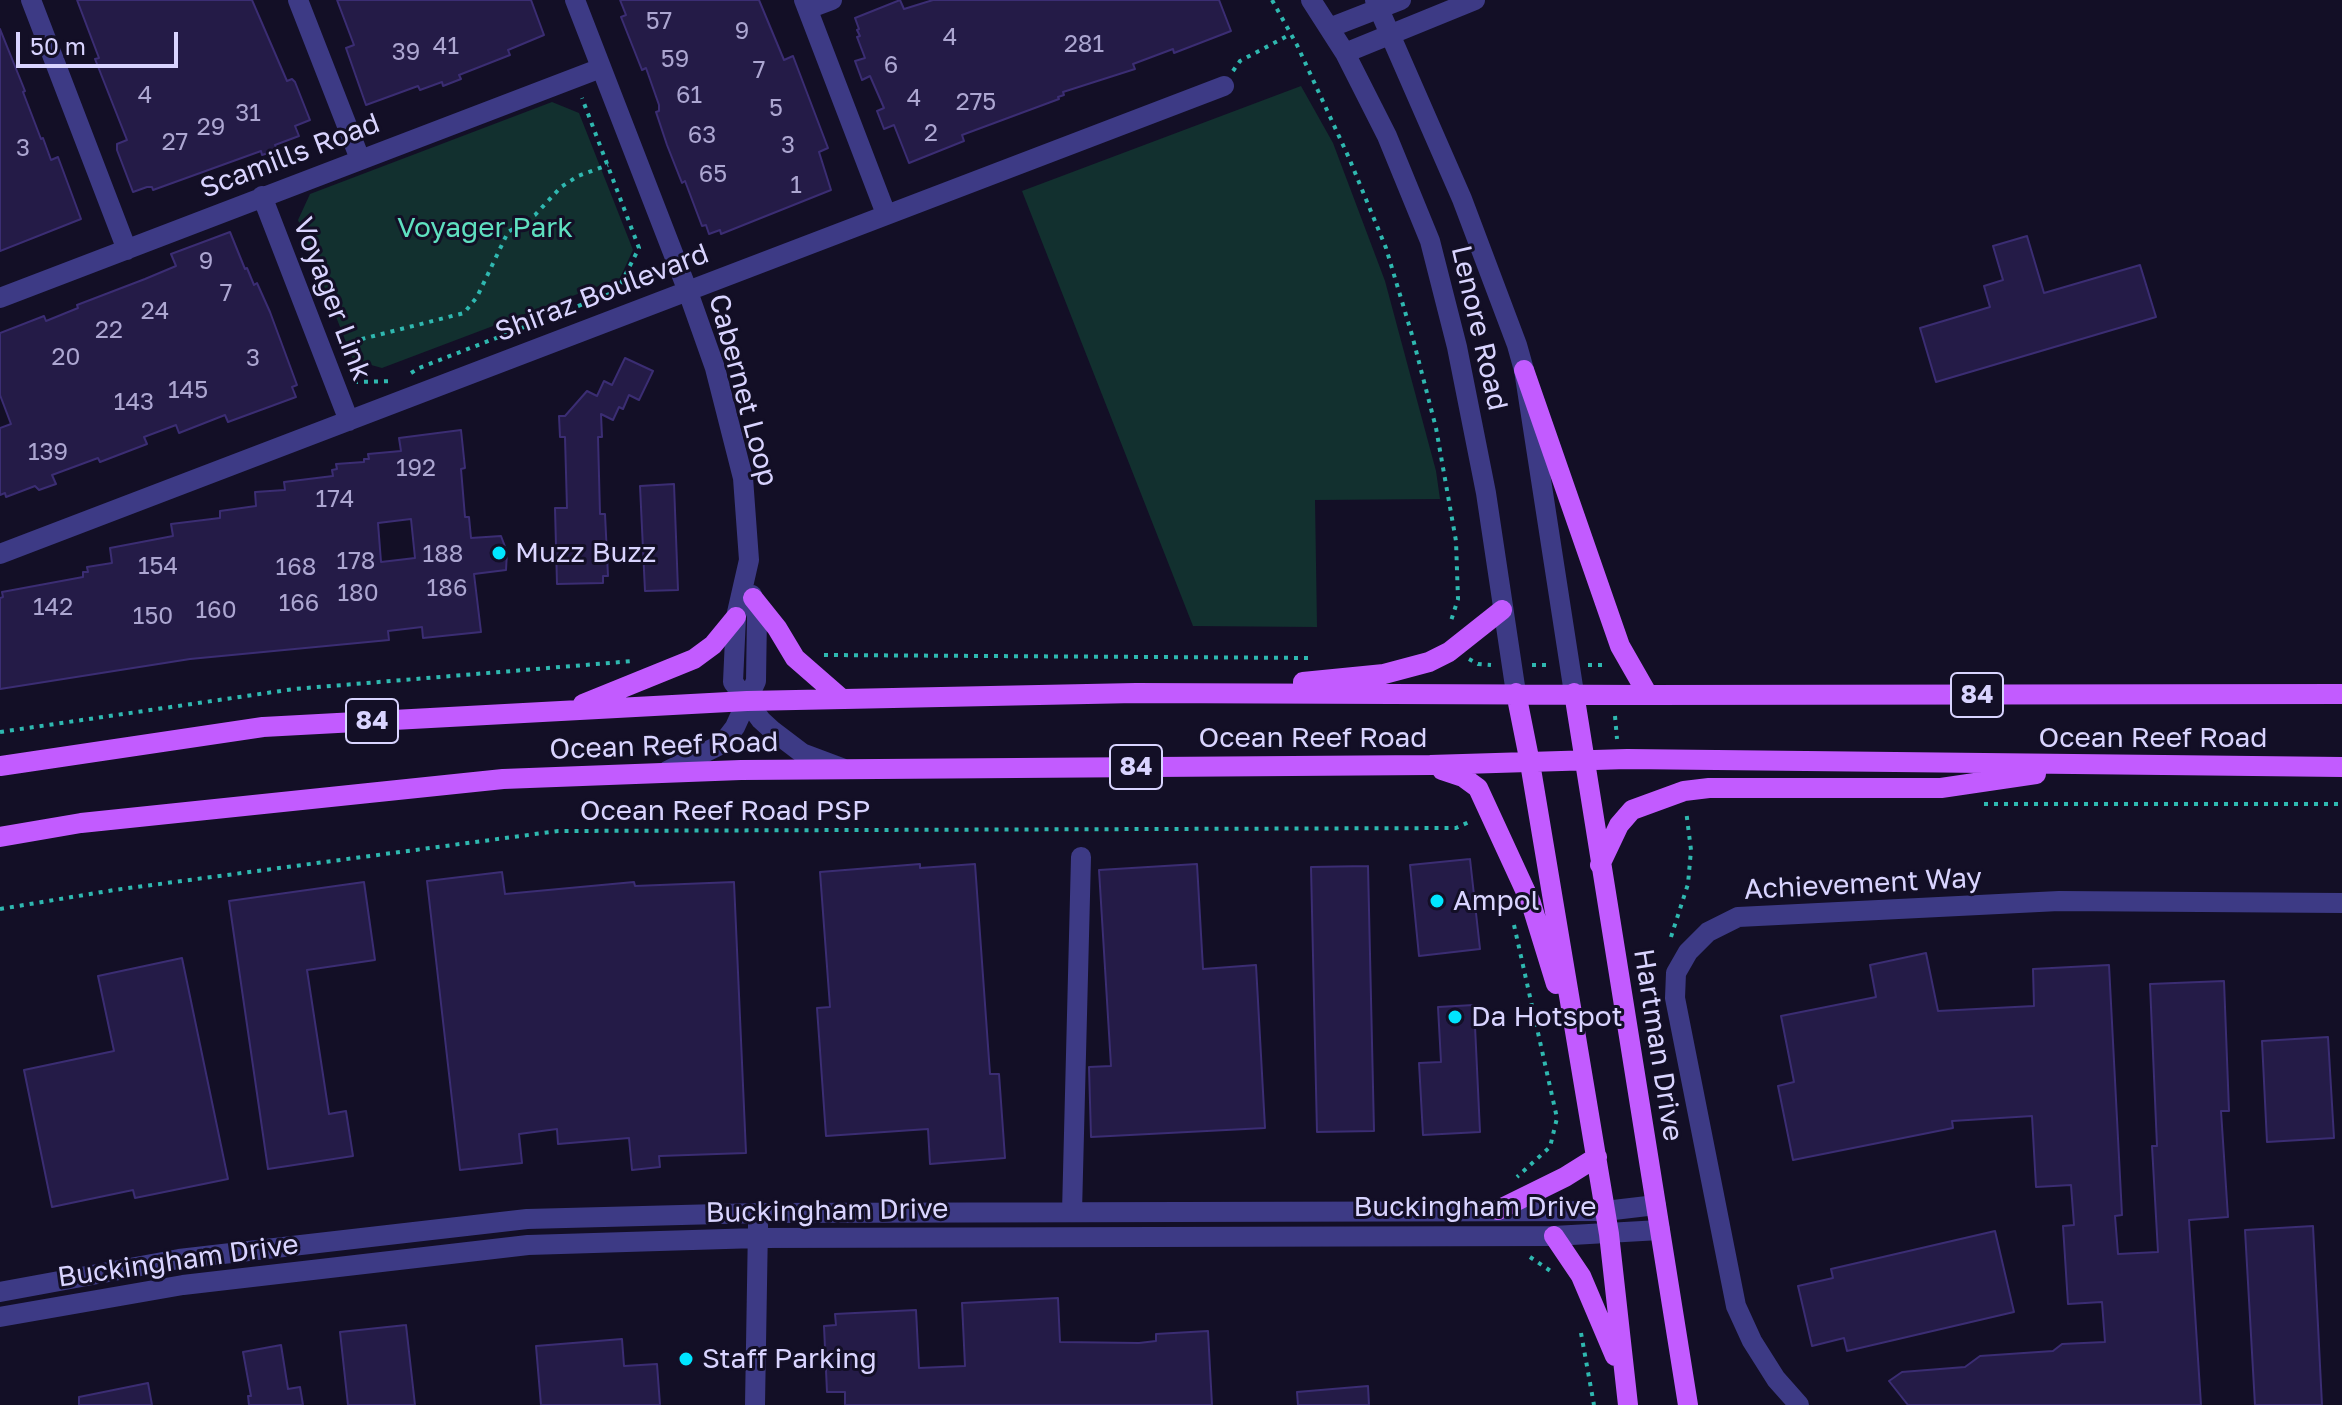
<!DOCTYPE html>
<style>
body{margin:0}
#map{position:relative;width:2342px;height:1405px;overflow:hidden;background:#130f26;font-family:"Golos Text",sans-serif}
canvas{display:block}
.scale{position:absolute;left:16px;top:32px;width:162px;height:36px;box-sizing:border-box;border:4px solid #d9d4ff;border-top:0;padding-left:10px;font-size:24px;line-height:28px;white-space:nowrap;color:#d9d4ff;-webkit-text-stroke:6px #130f26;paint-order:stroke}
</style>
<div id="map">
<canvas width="2342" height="1405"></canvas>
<div class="scale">50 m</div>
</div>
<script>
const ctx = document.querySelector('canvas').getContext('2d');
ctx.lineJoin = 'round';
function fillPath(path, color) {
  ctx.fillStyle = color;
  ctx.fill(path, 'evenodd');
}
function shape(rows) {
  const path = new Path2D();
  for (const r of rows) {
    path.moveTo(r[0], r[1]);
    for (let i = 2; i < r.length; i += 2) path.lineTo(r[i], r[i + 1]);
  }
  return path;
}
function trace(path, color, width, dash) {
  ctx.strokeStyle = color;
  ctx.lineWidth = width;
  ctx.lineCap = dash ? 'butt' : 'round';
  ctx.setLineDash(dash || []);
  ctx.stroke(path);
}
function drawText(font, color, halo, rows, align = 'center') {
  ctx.font = font + ' "Golos Text",sans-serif';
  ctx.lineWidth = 6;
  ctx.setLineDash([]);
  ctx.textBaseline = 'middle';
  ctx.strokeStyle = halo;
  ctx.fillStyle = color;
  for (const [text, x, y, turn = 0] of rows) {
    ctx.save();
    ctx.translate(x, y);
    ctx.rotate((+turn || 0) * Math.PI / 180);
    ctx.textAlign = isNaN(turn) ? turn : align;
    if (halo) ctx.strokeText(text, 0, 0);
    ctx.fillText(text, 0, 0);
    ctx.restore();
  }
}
fillPath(shape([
 [1301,86,1333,143,1385,281,1436,471,1440,499,1315,500,1317,627,1193,626,1022,191],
 [552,102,579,113,633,250,620,278,382,368,353,360,298,220,310,194]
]), '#12302f');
const building = shape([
 [77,0,252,0,287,81,292,79,295,82,310,120,295,126,299,136,275,145,277,150,262,155,261,151,153,190,152,187,147,187,133,192,117,150,117,144,127,140,95,59,99,58,77,0],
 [337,0,531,0,544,35,508,50,510,55,459,75,461,79,443,86,442,82,420,90,418,86,366,105,346,48,354,45,337,0],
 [620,0,759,0,784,60,793,56,828,148,819,152,831,190,721,234,720,230,709,234,706,225,702,226,685,181,682,183,667,145,656,112,659,111,659,105,646,68,642,70,621,17,626,15,620,0],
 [900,0,904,9,933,0,1219,0,1231,31,1174,53,1173,49,1133,64,1135,69,1063,92,1064,95,1058,97,1059,99,962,135,964,141,909,163,894,125,884,129,877,111,884,108,870,76,862,80,855,61,865,58,857,37,860,36,857,30,859,29,855,18,900,0],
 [0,29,25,91,23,92,41,139,43,138,51,160,58,157,81,219,0,251,0,29],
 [230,232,245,269,247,268,254,285,257,283,270,312,297,385,292,387,296,397,228,422,225,415,179,433,176,425,144,437,147,444,100,462,98,458,52,475,56,484,39,490,35,486,6,497,5,493,0,495,0,428,11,424,0,395,0,333,44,316,46,321,78,308,77,305,145,279,176,266,171,254,230,232],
 [2027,236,2044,293,2140,265,2156,317,1936,382,1920,328,1990,307,1984,286,2003,280,1993,246,2027,236],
 [625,358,653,371,639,400,629,395,623,409,619,407,613,420,601,414,602,437,598,437,600,514,605,514,608,576,603,576,603,583,557,584,555,508,567,508,565,437,560,437,559,416,565,416,587,391,597,396,604,381,612,385,625,358],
 [461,430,465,468,461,469,465,517,469,517,471,538,501,536,507,552,506,570,474,574,481,632,423,638,422,627,388,631,389,640,190,659,0,689,0,598,3,597,2,592,83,577,83,572,88,572,87,567,112,563,110,548,173,536,171,524,220,518,220,511,256,506,255,492,285,490,284,482,333,476,332,470,337,469,336,464,364,462,364,459,369,459,368,454,401,451,399,438,461,430],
 [411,519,415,558,381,562,378,523,411,519],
 [674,484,678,590,645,591,640,486,674,484],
 [1470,859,1480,949,1419,956,1410,865,1470,859],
 [920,864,920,868,975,864,990,1074,999,1074,1005,1158,930,1164,928,1129,826,1136,817,1008,830,1007,820,872,920,864],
 [1197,864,1203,969,1256,965,1265,1128,1091,1137,1089,1067,1111,1066,1099,870,1197,864],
 [1368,866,1374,1131,1317,1132,1311,867,1368,866],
 [502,872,505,894,634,882,635,886,734,882,746,1153,659,1156,660,1167,632,1170,629,1138,558,1144,557,1129,519,1134,522,1163,460,1170,427,881,502,872],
 [364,882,375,960,307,970,329,1114,346,1111,353,1156,268,1169,229,901,364,882],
 [1926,953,1938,1011,2034,1006,2033,969,2109,965,2122,1215,2115,1216,2118,1254,2158,1252,2152,1146,2157,1146,2150,984,2224,981,2229,1111,2221,1111,2228,1217,2189,1220,2201,1405,1908,1405,1889,1381,1902,1372,1965,1367,1980,1356,2053,1351,2062,1344,2105,1342,2102,1302,2068,1304,2063,1226,2074,1225,2071,1185,2036,1187,2032,1116,1952,1121,1953,1128,1793,1160,1778,1086,1794,1082,1781,1016,1876,997,1870,965,1926,953],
 [182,958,228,1179,135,1198,133,1190,52,1207,24,1070,114,1051,98,976,182,958],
 [1474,1005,1480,1132,1423,1135,1419,1063,1441,1062,1438,1007,1474,1005],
 [2328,1037,2334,1138,2267,1142,2262,1041,2328,1037],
 [2313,1226,2322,1405,2255,1405,2245,1230,2313,1226],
 [1995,1231,2014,1312,1847,1351,1844,1338,1812,1346,1798,1286,1833,1278,1831,1269,1995,1231],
 [1058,1298,1060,1342,1139,1343,1156,1341,1156,1334,1208,1331,1212,1405,845,1405,845,1392,827,1392,824,1326,836,1325,835,1314,916,1310,919,1368,965,1366,962,1303,1058,1298],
 [406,1325,415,1405,348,1405,340,1332,406,1325],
 [622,1339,624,1366,657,1364,660,1405,541,1405,536,1346,622,1339],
 [281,1345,288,1389,300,1387,303,1405,249,1405,248,1396,251,1396,243,1352,281,1345],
 [148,1383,152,1405,79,1405,79,1397,148,1383],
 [1368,1386,1369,1405,1298,1405,1297,1392,1368,1386]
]);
fillPath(building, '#241b47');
trace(building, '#3b2d73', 2);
trace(shape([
 [1272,0,1297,45,1349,158,1386,248,1412,335,1436,428,1456,541,1458,599,1450,624],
 [1233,71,1240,61,1291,34],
 [346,352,362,339,464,313,477,297,508,232,535,215,561,187,578,176,608,165],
 [411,373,419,368,617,291,639,248,582,98],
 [354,382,393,381],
 [824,655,1312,658],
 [1469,659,1478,664,1491,665],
 [1532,665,1551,665],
 [1588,665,1607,665],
 [1615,716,1617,739],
 [0,732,294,689,633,661],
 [1984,804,2342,804],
 [0,909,114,890,558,831,1456,828,1471,821],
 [1514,925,1557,1118,1550,1147,1517,1177],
 [1671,937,1688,884,1691,850,1686,810],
 [1530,1257,1552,1272],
 [1581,1333,1594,1405]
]), '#2fb8b0', 4, [4, 6]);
trace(shape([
 [31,0,127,250],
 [298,0,360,159],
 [575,0,687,289,715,368,743,478,749,560,736,617,733,682,761,720,773,731,802,753,842,768],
 [804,0,886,214],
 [1311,0,1345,53,1387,136,1430,241,1457,347,1486,493,1516,693],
 [1375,0,1462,199,1517,345,1524,370,1574,693],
 [808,9,832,0],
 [1329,28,1401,0],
 [1345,53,1475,0],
 [262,196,349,421],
 [0,298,601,68],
 [0,554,1224,86],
 [667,771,722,744,735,727,756,681,757,615,752,595],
 [1072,1212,1081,857],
 [0,1292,179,1259,527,1219,758,1213,1605,1211,1656,1205],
 [0,1317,183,1285,528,1245,758,1238,1554,1236,1660,1230],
 [755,1405,758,1225],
 [1799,1405,1776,1379,1752,1341,1736,1306,1675,998,1676,973,1688,952,1708,932,1738,917,2059,901,2342,903]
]), '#3d3a85', 20);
trace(shape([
 [1524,370,1620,646,1648,695],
 [753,598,777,628,795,658,842,699],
 [1303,682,1384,674,1429,662,1449,652,1502,610],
 [1516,693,1530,763,1609,1234,1628,1405],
 [1574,693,1688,1405],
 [583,704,694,659,713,645,736,617],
 [0,766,263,727,747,701,1136,693,1648,695,2342,694],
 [1442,770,1463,777,1478,788,1531,903,1556,984],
 [0,837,81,823,503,779,741,770,1430,765,1627,759,2342,767],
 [1600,865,1619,825,1632,810,1684,791,1709,788,1941,788,2036,774],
 [1498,1210,1565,1177,1597,1157],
 [1554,1236,1581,1276,1615,1356]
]), '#c25bff', 20);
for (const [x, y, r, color] of [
 [499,553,8,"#00e5ff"],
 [1437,901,8,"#00e5ff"],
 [1455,1017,8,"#00e5ff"],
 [686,1359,8,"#00e5ff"]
]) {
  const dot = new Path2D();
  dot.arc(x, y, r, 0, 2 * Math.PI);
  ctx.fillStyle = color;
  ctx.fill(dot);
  trace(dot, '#130f26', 3);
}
drawText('24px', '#aca6d1', null, [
 ["57",659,21],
 ["9",742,31],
 ["4",950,37],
 ["281",1084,44],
 ["41",446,46],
 ["39",406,52],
 ["59",675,59],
 ["6",891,65],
 ["7",759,70],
 ["4",145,95],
 ["61",689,95],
 ["4",914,98],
 ["275",976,102],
 ["5",776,108],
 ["31",248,113],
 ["29",211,127],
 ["2",931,133],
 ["63",702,135],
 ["27",175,142],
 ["3",788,145],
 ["3",23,148],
 ["65",713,174],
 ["1",796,185],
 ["9",206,261],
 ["7",226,293],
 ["24",155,311],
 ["22",109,330],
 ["20",66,357],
 ["3",253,358],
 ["145",188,390],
 ["143",134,402],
 ["139",48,452],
 ["192",416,468],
 ["174",335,499],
 ["188",443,554],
 ["178",356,561],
 ["154",158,566],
 ["168",296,567],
 ["186",447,588],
 ["180",358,593],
 ["166",299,603],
 ["142",53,607],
 ["160",216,610],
 ["150",153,616]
]);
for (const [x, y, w] of [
 [1977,695,52],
 [372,721,52],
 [1136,767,52]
]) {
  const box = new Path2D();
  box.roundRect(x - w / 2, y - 22, w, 44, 6);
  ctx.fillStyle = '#130f26';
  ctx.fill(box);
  trace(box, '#d9d4ff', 2);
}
drawText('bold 26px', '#d9d4ff', null, [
 ["84",1977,695],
 ["84",372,721],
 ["84",1136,767]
]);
drawText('28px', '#d9d4ff', '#130f26', [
 ["Scamills Road",290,156,-21],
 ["Shiraz Boulevard",602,293,-21],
 ["Voyager Link",332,299,69],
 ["Lenore Road",1479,328,77],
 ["Cabernet Loop",743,390,75],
 ["Ocean Reef Road",1313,738],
 ["Ocean Reef Road",2153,738],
 ["Ocean Reef Road",664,746,-2],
 ["Ocean Reef Road PSP",725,811],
 ["Achievement Way",1863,884,-3],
 ["Hartman Drive",1658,1045,81],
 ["Buckingham Drive",1475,1207],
 ["Buckingham Drive",827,1211,-1],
 ["Buckingham Drive",178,1261,-8]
]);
drawText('28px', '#5fe0c0', '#130f26', [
 ["Voyager Park",485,228]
]);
drawText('28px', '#d9d4ff', '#130f26', [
 ["Muzz Buzz",515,553],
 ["Ampol",1453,901],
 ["Da Hotspot",1471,1017],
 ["Staff Parking",702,1359]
], 'left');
</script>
